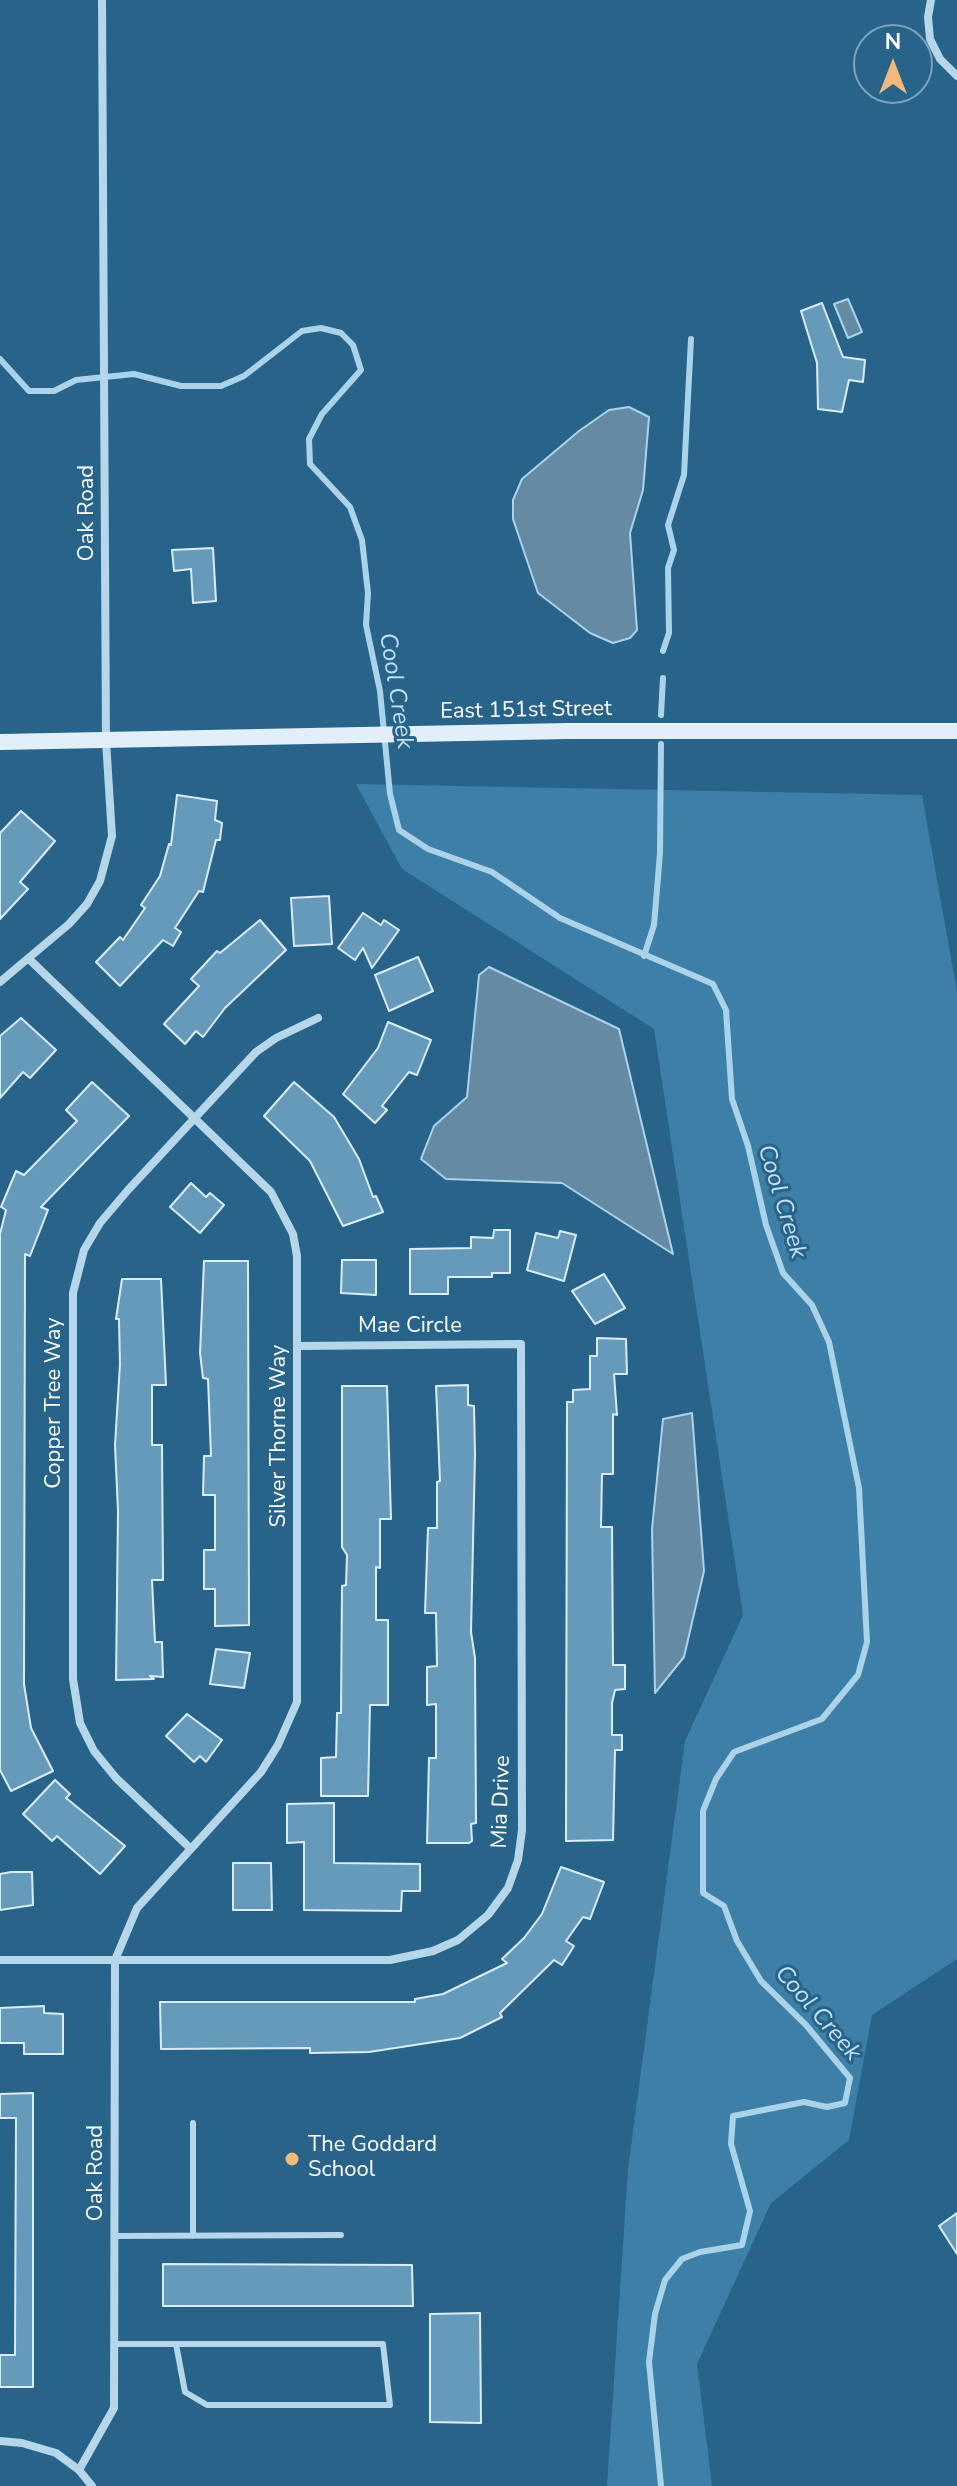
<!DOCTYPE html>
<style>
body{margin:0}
#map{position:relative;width:957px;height:2486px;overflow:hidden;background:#28648a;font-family:"Nunito Sans",sans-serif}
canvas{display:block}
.north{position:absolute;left:853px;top:24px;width:80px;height:80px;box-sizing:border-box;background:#28648a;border:2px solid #7ea2b9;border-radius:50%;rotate:0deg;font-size:22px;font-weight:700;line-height:32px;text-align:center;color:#fff}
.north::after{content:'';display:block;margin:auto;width:28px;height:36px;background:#f1ba7c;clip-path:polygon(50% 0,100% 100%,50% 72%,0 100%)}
</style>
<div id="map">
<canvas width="957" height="2486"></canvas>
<div class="north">N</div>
</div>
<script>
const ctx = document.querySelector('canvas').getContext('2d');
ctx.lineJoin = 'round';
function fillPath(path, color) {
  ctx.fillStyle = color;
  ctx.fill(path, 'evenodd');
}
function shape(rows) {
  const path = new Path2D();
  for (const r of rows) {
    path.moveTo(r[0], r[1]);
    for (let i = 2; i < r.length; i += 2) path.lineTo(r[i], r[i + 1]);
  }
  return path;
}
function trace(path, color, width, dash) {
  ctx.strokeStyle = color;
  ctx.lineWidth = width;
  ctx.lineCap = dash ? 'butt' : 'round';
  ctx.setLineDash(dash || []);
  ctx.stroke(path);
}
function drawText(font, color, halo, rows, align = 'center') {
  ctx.font = font + ' "Nunito Sans",sans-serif';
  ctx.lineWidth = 6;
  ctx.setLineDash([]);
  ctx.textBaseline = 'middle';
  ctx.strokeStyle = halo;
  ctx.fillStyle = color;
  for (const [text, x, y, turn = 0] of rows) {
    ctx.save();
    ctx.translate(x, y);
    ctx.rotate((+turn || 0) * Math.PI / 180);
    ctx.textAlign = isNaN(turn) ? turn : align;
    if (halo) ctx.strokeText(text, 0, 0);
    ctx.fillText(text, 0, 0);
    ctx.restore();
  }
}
fillPath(shape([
 [356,784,922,795,957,992,957,1959,872,2015,849,2140,771,2203,697,2364,712,2486,607,2486,628,2169,685,1741,743,1615,654,1029,402,869]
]), '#3d7fa6');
const water = shape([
 [848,299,862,332,848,338,834,304,848,299],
 [629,407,649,417,643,490,630,533,637,630,630,638,613,643,590,633,538,593,513,519,513,500,522,479,579,431,609,410,629,407],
 [489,967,619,1029,673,1254,562,1183,446,1179,421,1159,434,1126,467,1097,479,975,489,967],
 [692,1413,704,1571,684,1657,655,1693,652,1529,663,1419,692,1413]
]);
fillPath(water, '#658ba4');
trace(water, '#aad3e9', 2);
trace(shape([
 [0,359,29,391,54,391,76,380,134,374,181,386,221,386,244,376,302,331,321,328,341,333,353,345,361,370,322,414,309,439,310,464,350,507,362,540,368,593,366,625,380,691,390,794,399,830,428,849,492,872,560,918,713,984,726,1010,732,1099,748,1146,766,1225,783,1273,812,1305,829,1342,859,1488,867,1642,858,1675,822,1719,734,1752,716,1779,703,1811,703,1893,724,1906,737,1941,761,1981,806,2025,850,2078,845,2103,827,2107,804,2102,733,2116,731,2144,750,2211,742,2245,700,2252,682,2259,665,2280,655,2314,649,2362,661,2486],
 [663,651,669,633,668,568,674,550,668,525,684,475,691,339],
 [661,715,663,678],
 [644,956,654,925,660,853,661,744]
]), '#aad3e9', 6);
const building = shape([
 [822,303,843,357,865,360,863,382,849,380,842,412,818,409,817,363,801,311,822,303],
 [213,548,216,601,193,603,191,569,174,571,172,550,213,548],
 [177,795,217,801,215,820,222,823,220,840,216,840,203,892,199,891,175,928,181,932,173,946,163,940,120,986,96,962,120,937,123,940,145,908,141,905,160,876,169,844,171,845,177,795],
 [21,811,55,841,20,882,28,889,0,919,0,833,21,811],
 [329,896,332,944,294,946,291,898,329,896],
 [363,913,381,925,384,920,399,930,372,968,363,948,355,960,338,948,363,913],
 [260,920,286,950,225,1008,203,1037,196,1031,185,1044,164,1024,199,986,191,979,217,951,220,953,260,920],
 [418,957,433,991,389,1011,375,975,418,957],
 [21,1018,56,1050,30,1078,23,1072,0,1098,0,1036,21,1018],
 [388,1022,431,1040,417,1075,409,1072,382,1106,387,1110,375,1123,343,1094,378,1048,388,1022],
 [92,1082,129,1116,41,1207,48,1210,30,1256,25,1254,24,1684,31,1728,53,1771,11,1791,0,1770,0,1234,6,1210,1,1207,16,1171,24,1175,77,1121,66,1110,92,1082],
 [294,1082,334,1117,359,1159,373,1197,376,1196,383,1212,343,1226,310,1161,264,1116,294,1082],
 [191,1183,206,1197,210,1193,224,1205,200,1233,170,1207,191,1183],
 [494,1230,510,1230,510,1273,492,1273,492,1277,448,1277,448,1294,410,1294,410,1249,471,1248,471,1237,493,1238,494,1230],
 [560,1231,576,1235,564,1281,527,1270,536,1233,558,1238,560,1231],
 [342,1260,376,1260,376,1295,341,1293,342,1260],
 [204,1261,248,1261,249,1625,215,1626,215,1589,204,1589,204,1550,215,1550,215,1495,203,1495,204,1456,211,1456,208,1379,203,1378,200,1353,204,1261],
 [604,1274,625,1308,595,1324,572,1291,604,1274],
 [122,1279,161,1279,166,1385,152,1385,152,1445,162,1445,163,1580,152,1580,155,1642,162,1642,163,1677,150,1676,154,1679,116,1680,118,1511,115,1445,120,1364,119,1319,116,1319,122,1279],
 [597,1338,626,1339,627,1374,614,1374,617,1415,613,1414,613,1474,602,1474,601,1527,612,1527,613,1665,625,1665,625,1689,615,1690,612,1703,612,1735,622,1735,622,1750,615,1750,613,1840,566,1841,567,1402,573,1402,573,1390,590,1389,590,1356,597,1356,597,1338],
 [468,1385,468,1405,474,1406,475,1455,471,1632,475,1658,476,1823,471,1824,472,1841,469,1843,427,1843,429,1758,436,1758,436,1704,427,1705,427,1667,437,1666,436,1613,425,1613,428,1528,437,1528,437,1482,440,1481,436,1386,468,1385],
 [342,1386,387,1386,391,1519,380,1519,380,1568,376,1567,376,1620,388,1620,388,1705,370,1705,368,1796,321,1796,321,1758,336,1757,337,1713,341,1713,342,1586,346,1585,347,1555,342,1547,342,1386],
 [216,1649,250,1653,244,1688,210,1684,216,1649],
 [187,1714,222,1740,206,1762,200,1756,194,1762,166,1736,187,1714],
 [55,1780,70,1794,66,1798,125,1846,100,1874,57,1836,52,1841,23,1814,55,1780],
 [334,1803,334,1863,420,1864,420,1891,402,1891,401,1911,304,1910,304,1842,287,1843,287,1804,334,1803],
 [233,1863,271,1863,272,1910,233,1910,233,1863],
 [561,1867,604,1882,590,1919,583,1917,566,1941,574,1946,562,1965,554,1960,500,2013,502,2017,460,2038,369,2052,310,2053,310,2048,161,2049,160,2002,415,2002,415,1999,443,1994,507,1963,502,1959,524,1938,542,1914,561,1867],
 [11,1872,32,1872,33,1905,0,1910,0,1874,11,1872],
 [44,2006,44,2013,63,2014,63,2054,24,2054,24,2043,0,2043,0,2008,44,2006],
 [33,2093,33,2387,0,2387,0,2355,15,2355,16,2118,0,2118,0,2094,33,2093],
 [957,2213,957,2254,939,2226,957,2213],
 [163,2264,412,2265,413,2306,163,2306,163,2264],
 [480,2313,481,2423,430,2422,430,2314,480,2313]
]);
fillPath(building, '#659aba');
trace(building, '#daecf7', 2);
trace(shape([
 [193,2123,193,2236],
 [115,2236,341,2235],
 [114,2344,383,2344,390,2405,207,2405,185,2392,176,2344]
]), '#b6d6e9', 6);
trace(shape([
 [931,0,928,17,930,39,940,59,957,76],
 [29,959,271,1192,293,1234,297,1256,297,1702,278,1745,261,1772,137,1908,115,1960,114,2408,79,2470],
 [0,982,69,924,87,904,100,881,112,836,106,741,102,0],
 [190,1848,116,1778,94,1751,80,1723,73,1679,73,1293,84,1250,100,1223,128,1190,256,1052,276,1038,318,1018],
 [0,1960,390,1960,433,1951,458,1940,488,1915,508,1888,518,1860,522,1830,521,1344,299,1346],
 [0,2441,22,2443,56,2453,79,2470,92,2486]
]), '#b6d6e9', 8);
trace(shape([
 [0,742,568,731,957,731]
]), '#e0eff8', 16);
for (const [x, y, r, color] of [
 [292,2159,8,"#f1ba7c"]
]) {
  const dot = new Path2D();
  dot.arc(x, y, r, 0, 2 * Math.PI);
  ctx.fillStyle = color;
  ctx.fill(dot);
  trace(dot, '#28648a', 3);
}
drawText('22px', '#fff', '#28648a', [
 ["Oak Road",88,513,-90],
 ["East 151st Street",526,711,-1],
 ["Mae Circle",410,1327],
 ["Copper Tree Way",55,1403,-90],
 ["Silver Thorne Way",280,1436,-90],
 ["Mia Drive",502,1802,-88],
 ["Oak Road",97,2173,-90]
]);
drawText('22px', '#fff', '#28648a', [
 ["The Goddard",308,2146],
 ["School",308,2171]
], 'left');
drawText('italic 24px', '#c2dff0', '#28648a', [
 ["Cool Creek",395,691,81],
 ["Cool Creek",781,1202,73],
 ["Cool Creek",817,2014,49]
]);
</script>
